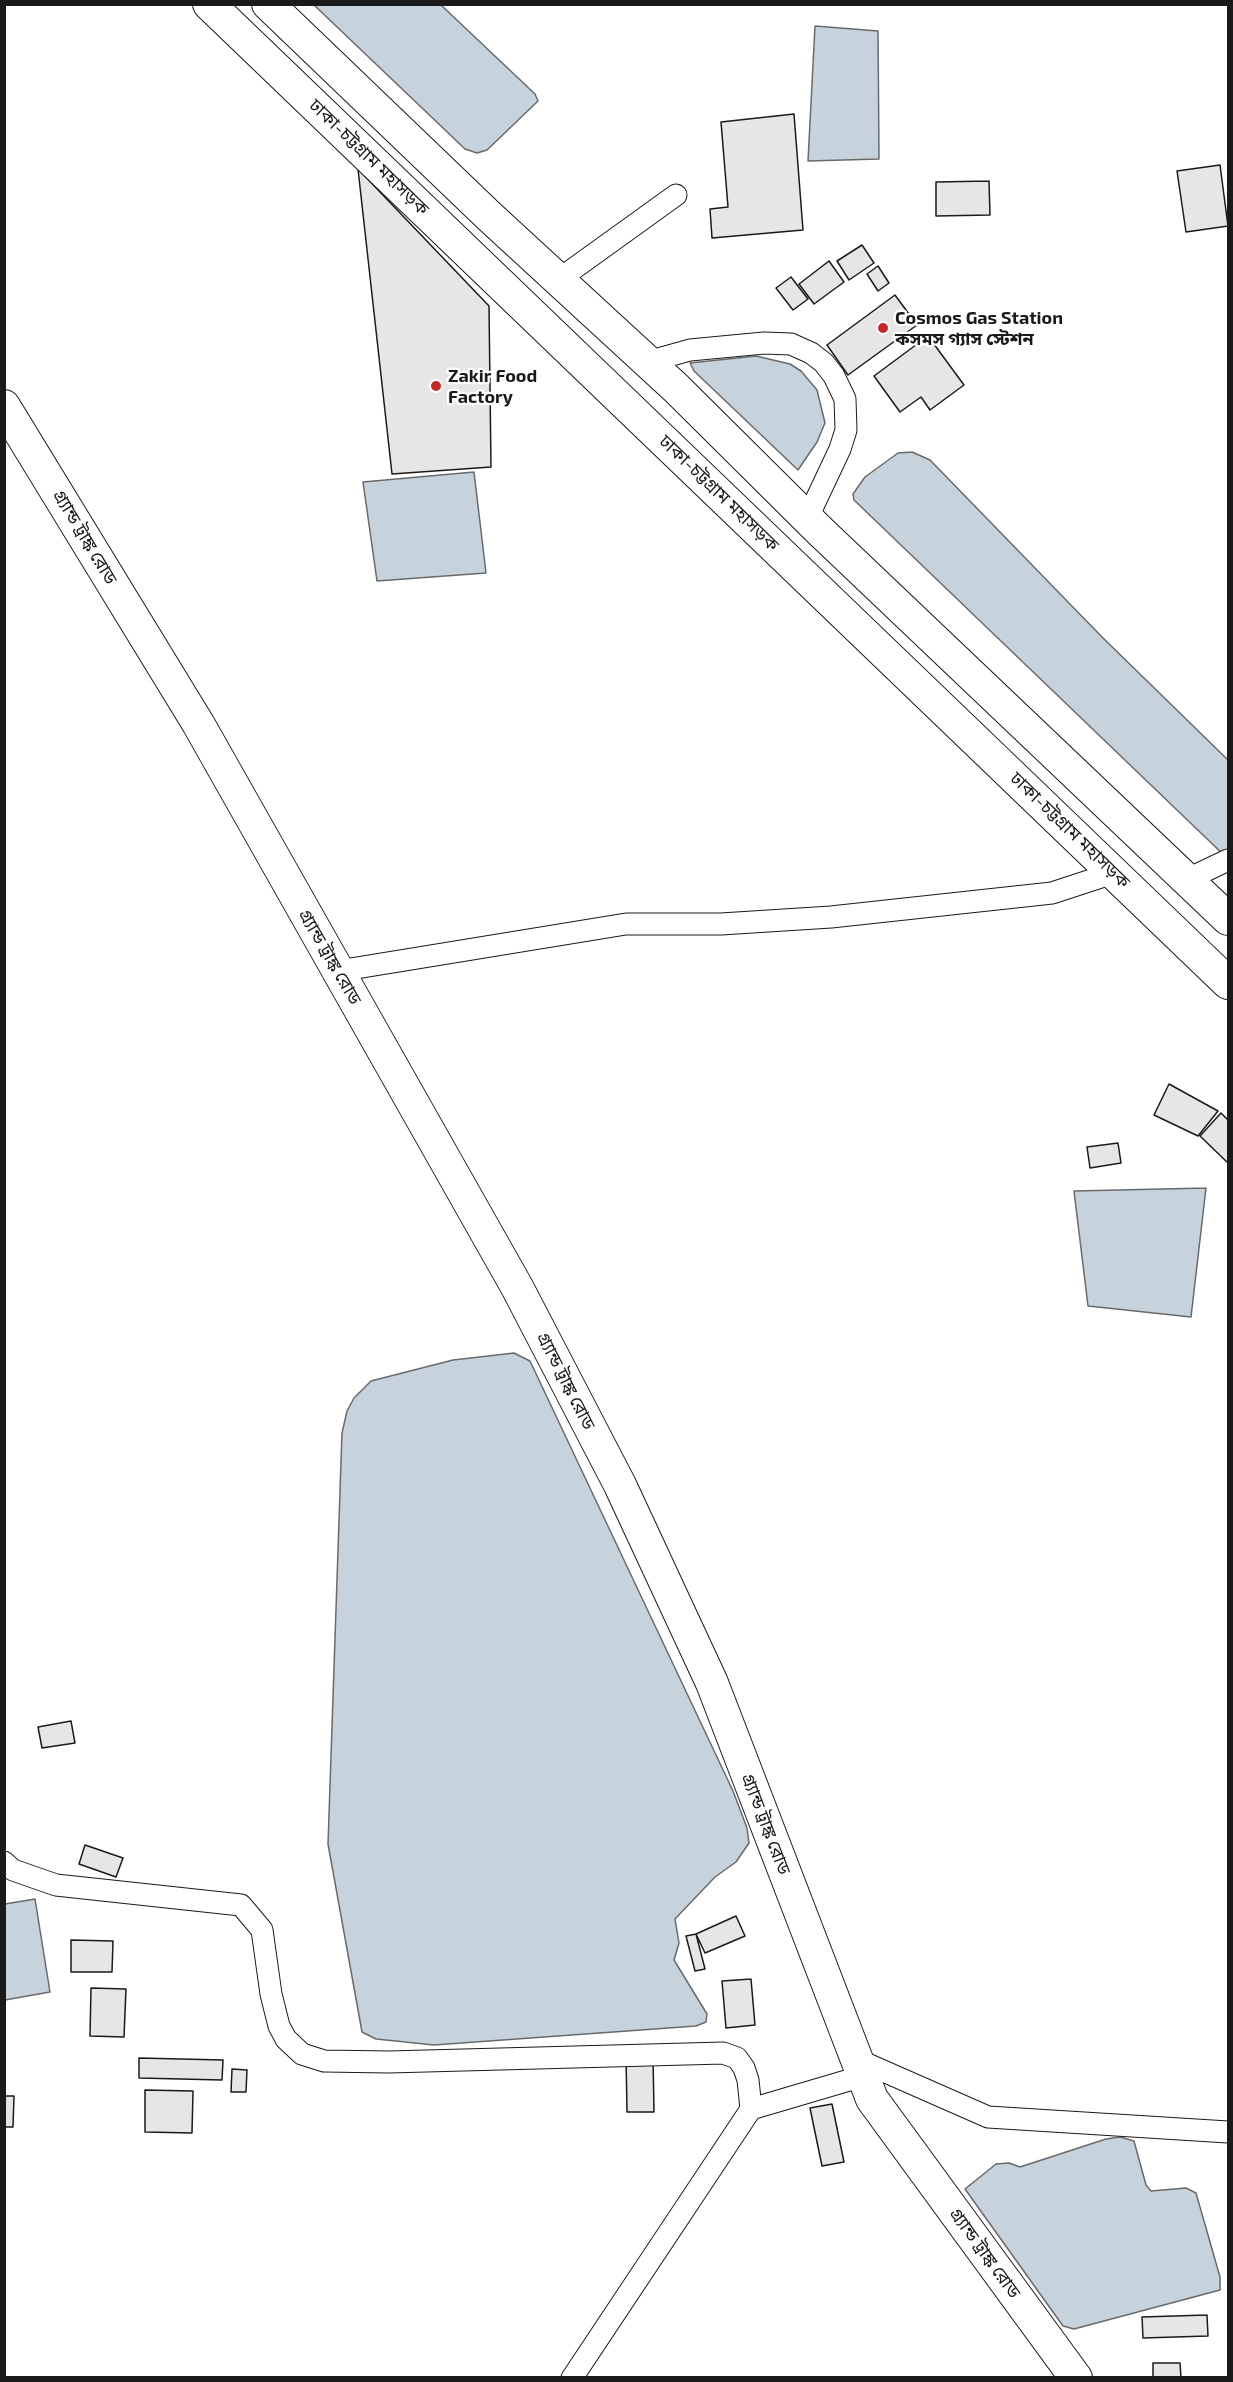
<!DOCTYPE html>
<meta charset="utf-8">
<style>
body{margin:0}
#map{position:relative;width:1233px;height:2382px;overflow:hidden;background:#fff;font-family:"Exo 2",sans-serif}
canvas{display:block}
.frame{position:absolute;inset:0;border:6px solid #1a1a1a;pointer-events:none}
</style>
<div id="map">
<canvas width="1233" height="2382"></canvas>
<div class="frame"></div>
</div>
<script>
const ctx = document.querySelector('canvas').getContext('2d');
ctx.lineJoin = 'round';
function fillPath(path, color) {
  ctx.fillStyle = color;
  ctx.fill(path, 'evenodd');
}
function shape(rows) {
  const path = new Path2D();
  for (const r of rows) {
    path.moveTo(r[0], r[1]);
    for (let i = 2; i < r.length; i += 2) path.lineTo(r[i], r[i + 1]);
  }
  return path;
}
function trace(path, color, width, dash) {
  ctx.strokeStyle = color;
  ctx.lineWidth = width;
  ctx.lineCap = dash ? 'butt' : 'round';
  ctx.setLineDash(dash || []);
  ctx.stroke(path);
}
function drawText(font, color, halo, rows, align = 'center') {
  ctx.font = font + ' "Exo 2","Noto Sans Bengali",sans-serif';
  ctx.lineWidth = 4.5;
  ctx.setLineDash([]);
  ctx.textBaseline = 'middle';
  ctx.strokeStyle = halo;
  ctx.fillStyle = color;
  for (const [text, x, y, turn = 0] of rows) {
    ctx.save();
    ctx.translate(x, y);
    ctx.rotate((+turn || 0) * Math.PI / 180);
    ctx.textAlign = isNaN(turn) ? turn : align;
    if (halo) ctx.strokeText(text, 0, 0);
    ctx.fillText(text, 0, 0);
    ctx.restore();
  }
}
const water = shape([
 [314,5,441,5,535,94,538,101,487,150,477,153,465,149,314,5],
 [815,26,878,31,879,159,808,161,815,26],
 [756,356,790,364,801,371,817,390,825,423,817,442,798,470,694,371,690,363,756,356],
 [912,452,930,460,1102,637,1228,760,1228,859,854,500,853,494,865,477,898,453,912,452],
 [474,472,486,573,377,581,363,482,474,472],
 [1206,1188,1191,1317,1088,1306,1074,1191,1206,1188],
 [514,1353,530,1361,733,1791,747,1828,749,1843,736,1862,715,1877,675,1919,679,1943,674,1960,707,2014,706,2022,696,2026,434,2045,376,2039,362,2032,328,1844,342,1433,347,1411,354,1398,371,1381,453,1360,514,1353],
 [35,1899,50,1992,5,2000,5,1904,35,1899],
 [1120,2137,1134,2141,1146,2185,1151,2191,1186,2188,1196,2193,1220,2277,1220,2290,1074,2329,1063,2326,965,2189,996,2164,1009,2163,1020,2167,1106,2139,1120,2137]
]);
fillPath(water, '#c6d2dc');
trace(water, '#6a6a6a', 1.5);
const building = shape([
 [794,114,803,230,712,238,710,209,728,207,721,122,794,114],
 [1220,165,1228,226,1186,232,1177,171,1220,165],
 [358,169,489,306,491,467,392,474,358,169],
 [989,181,990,215,936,216,936,182,989,181],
 [862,245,874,263,849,280,837,261,862,245],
 [829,261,844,282,814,304,799,284,829,261],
 [878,266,889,283,878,291,867,274,878,266],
 [791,277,808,299,793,310,776,288,791,277],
 [895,295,917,325,848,375,827,345,895,295],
 [928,336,964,385,930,410,921,397,900,412,874,376,928,336],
 [1169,1084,1218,1111,1198,1136,1154,1115,1169,1084],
 [1221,1113,1228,1120,1228,1163,1200,1136,1221,1113],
 [1118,1143,1121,1163,1090,1168,1087,1147,1118,1143],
 [71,1721,75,1743,42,1748,38,1727,71,1721],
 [85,1845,123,1858,116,1877,79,1864,85,1845],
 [736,1916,745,1936,705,1953,696,1934,736,1916],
 [696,1934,705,1969,695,1971,686,1936,696,1934],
 [71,1940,113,1941,112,1972,71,1972,71,1940],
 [751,1979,755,2025,726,2028,722,1981,751,1979],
 [91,1988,126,1989,124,2037,90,2036,91,1988],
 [626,2056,653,2056,654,2112,627,2112,626,2056],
 [139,2058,223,2060,222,2080,139,2078,139,2058],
 [232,2069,247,2070,246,2092,231,2092,232,2069],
 [145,2090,193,2091,192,2133,145,2132,145,2090],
 [4,2096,14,2096,13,2127,4,2127,4,2096],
 [832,2104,844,2162,822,2166,810,2108,832,2104],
 [1207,2315,1208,2336,1143,2338,1142,2317,1207,2315],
 [1153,2363,1180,2363,1181,2378,1153,2378,1153,2363]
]);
fillPath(building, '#e6e6e6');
trace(building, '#1a1a1a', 1.5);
const minor = shape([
 [558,280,676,195],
 [647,362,690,350,764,343,791,344,811,353,824,363,834,376,845,399,846,430,840,449,807,519],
 [1186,880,1228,860],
 [338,971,626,924,721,924,831,917,1052,893,1113,873],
 [4,1862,13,1870,56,1885,241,1905,262,1930,271,1994,279,2026,286,2039,302,2054,324,2061,389,2062,723,2053,737,2058,744,2068,748,2080,751,2109],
 [856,2059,988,2117,1228,2132],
 [572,2378,751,2109,863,2076]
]);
const highway = shape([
 [209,4,1228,983],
 [268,4,489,216,676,388,819,530,1228,919],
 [4,406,199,725,517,1287,620,1485,712,1683,872,2099,1076,2378]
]);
trace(minor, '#1a1a1a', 23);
trace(highway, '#1a1a1a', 34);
trace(minor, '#fff', 21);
trace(highway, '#fff', 32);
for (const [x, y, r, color] of [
 [883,328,6,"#c62828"],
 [436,386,6,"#c62828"]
]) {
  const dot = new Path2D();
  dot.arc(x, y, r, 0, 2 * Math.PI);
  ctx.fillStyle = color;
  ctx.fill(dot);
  trace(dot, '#fff', 2);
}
drawText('18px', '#1a1a1a', '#fff', [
 ["ঢাকা-চট্টগ্রাম মহাসড়ক",369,157,44],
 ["ঢাকা-চট্টগ্রাম মহাসড়ক",719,493,44],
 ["গ্র্যান্ড ট্রাঙ্ক রোড",85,537,59],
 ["ঢাকা-চট্টগ্রাম মহাসড়ক",1070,830,44],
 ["গ্র্যান্ড ট্রাঙ্ক রোড",330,957,60],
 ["গ্র্যান্ড ট্রাঙ্ক রোড",566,1381,63],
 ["গ্র্যান্ড ট্রাঙ্ক রোড",766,1824,69],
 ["গ্র্যান্ড ট্রাঙ্ক রোড",985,2253,54]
]);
drawText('bold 18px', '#1a1a1a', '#fff', [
 ["Cosmos Gas Station",895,318],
 ["কসমস গ্যাস স্টেশন",895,339],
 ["Zakir Food",448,376],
 ["Factory",448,397]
], 'left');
</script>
